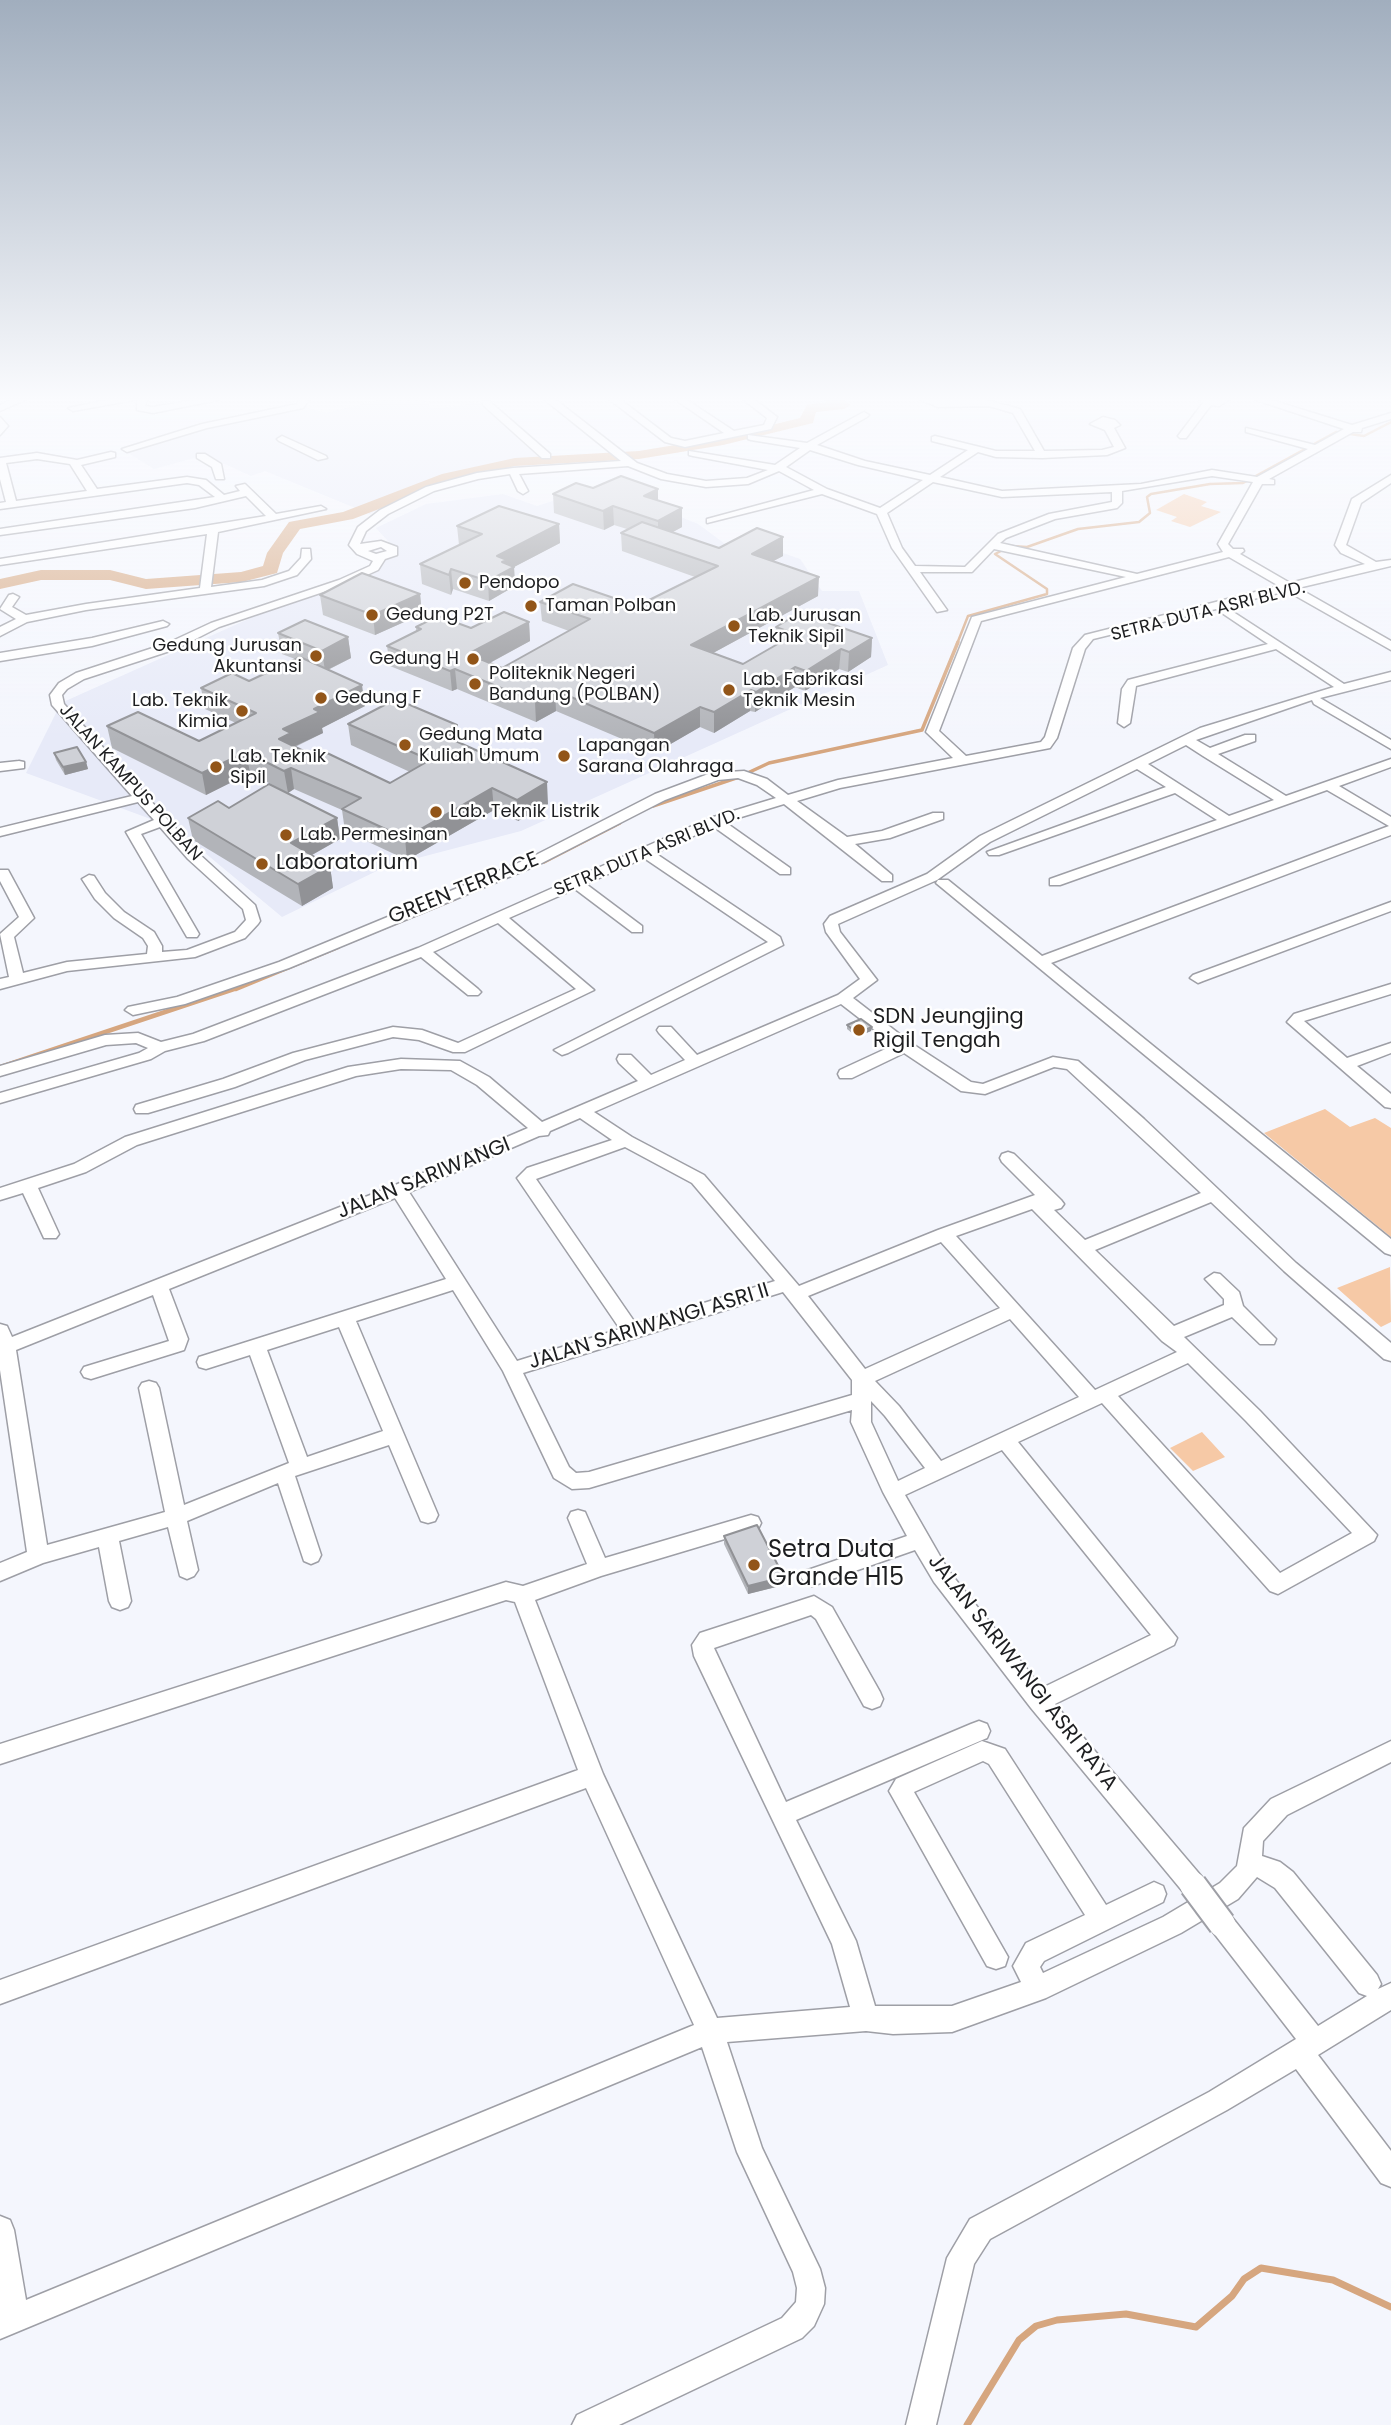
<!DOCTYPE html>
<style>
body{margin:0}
canvas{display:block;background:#f4f6fd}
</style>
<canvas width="1391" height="2425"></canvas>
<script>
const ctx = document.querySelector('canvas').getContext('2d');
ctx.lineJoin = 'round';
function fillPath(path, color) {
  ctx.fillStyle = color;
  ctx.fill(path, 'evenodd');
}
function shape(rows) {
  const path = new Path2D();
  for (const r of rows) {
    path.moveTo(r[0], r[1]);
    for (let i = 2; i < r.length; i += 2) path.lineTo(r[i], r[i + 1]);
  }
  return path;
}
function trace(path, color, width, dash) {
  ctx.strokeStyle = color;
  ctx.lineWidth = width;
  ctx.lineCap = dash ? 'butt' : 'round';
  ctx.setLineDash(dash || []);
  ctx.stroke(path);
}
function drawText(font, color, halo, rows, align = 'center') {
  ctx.font = font + ' Poppins,sans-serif';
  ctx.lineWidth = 5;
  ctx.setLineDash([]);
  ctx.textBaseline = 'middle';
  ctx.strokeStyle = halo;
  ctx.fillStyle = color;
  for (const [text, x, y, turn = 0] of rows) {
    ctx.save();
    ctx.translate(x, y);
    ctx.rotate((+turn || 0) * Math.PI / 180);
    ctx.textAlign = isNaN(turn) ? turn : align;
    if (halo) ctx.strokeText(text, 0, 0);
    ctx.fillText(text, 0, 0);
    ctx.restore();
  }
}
fillPath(shape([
 [379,400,423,400,433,409,488,401,551,463,503,469,445,481,403,496,370,514,265,471,251,476,205,455,154,469,123,450,227,420,300,405,326,413],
 [602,485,698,524,728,546,743,539,800,559,822,591,859,591,888,665,521,831,387,866,282,917,175,828,26,773,61,703,398,552,376,528,426,504,503,494,537,506]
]), '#e7eaf8');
fillPath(shape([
 [1184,494,1207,502,1201,506,1221,512,1190,527,1171,521,1177,517,1156,510],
 [1325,1109,1350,1127,1375,1118,1391,1128,1391,1237,1264,1133],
 [1390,1267,1391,1322,1381,1327,1337,1288],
 [1202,1432,1225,1457,1193,1471,1170,1448]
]), '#f6c9a6');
trace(shape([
 [957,644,968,616,1047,594,1047,589,995,554,1011,546,1027,547,1078,529,1139,522,1150,513,1147,497,1151,494,1210,484,1243,483,1336,432,1364,436,1391,422]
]), '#d6a67f', 2.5);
trace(shape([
 [653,806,739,777,769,763,922,730,958,642],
 [544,862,620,823],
 [333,949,455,899]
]), '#d6a67f', 3.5);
trace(shape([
 [0,1067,243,986,236,989,338,947]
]), '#d6a67f', 4.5);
trace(shape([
 [967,2425,1019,2340,1036,2326,1057,2320,1126,2314,1196,2327,1232,2296,1244,2279,1261,2268,1333,2280,1391,2307]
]), '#d6a67f', 7);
fillPath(shape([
 [824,400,844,400,851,405,844,409,816,412,813,423,723,445,639,459,515,466,452,481,353,519,300,529,283,553,277,573,242,582,146,589,110,580,41,580,0,589,0,579,41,570,110,570,146,579,241,572,263,566,267,553,289,522,343,512,442,474,515,458,639,451,723,437,800,418,807,405,826,402,824,400]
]), '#d6a67f');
const minor = shape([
 [11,400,25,400,0,411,0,405,11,400],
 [108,400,134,400,73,411,68,408,108,400],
 [137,400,147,400,145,406,153,407,195,400,218,400,153,413,137,410,137,400],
 [299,400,309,400,303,408,207,428,127,452,122,449,202,424,297,404,299,400],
 [545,400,556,400,637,463,667,474,706,481,747,478,768,470,693,456,689,455,689,451,775,465,800,448,751,440,748,439,748,435,807,443,864,412,869,415,867,417,817,445,865,461,930,475,968,450,932,441,932,437,935,436,996,451,1035,451,1013,413,989,406,938,407,921,400,986,400,1020,409,1044,451,1102,450,1114,447,1105,430,1090,424,1103,417,1115,420,1120,425,1114,428,1125,448,1107,455,1042,458,996,457,978,452,940,477,1002,491,1141,484,1212,470,1257,477,1308,449,1246,432,1246,428,1315,445,1344,429,1256,400,1271,400,1352,425,1391,413,1391,419,1362,428,1361,432,1353,432,1269,479,1274,480,1274,484,1262,484,1228,544,1233,549,1243,549,1244,551,1240,554,1290,583,1365,564,1341,553,1335,545,1352,499,1391,475,1391,483,1361,503,1346,545,1376,562,1391,560,1391,566,1298,588,1391,641,1391,650,1287,591,1224,606,1344,684,1391,672,1391,680,1320,698,1391,740,1391,749,1314,704,1312,700,1196,740,1210,748,1245,735,1255,735,1255,741,1218,754,1286,796,1391,759,1391,767,1339,786,1391,817,1391,835,1051,963,1391,1239,1391,1255,1385,1253,936,883,938,880,948,880,1042,956,1389,826,1327,790,1060,885,1050,885,1050,879,1217,820,1175,793,999,855,989,855,987,852,1166,787,1137,769,990,842,937,880,838,924,840,932,877,980,853,998,911,1043,971,1082,983,1084,1053,1057,1078,1061,1144,1119,1296,1263,1391,1343,1391,1361,1384,1359,1284,1271,1211,1202,1095,1250,1174,1326,1224,1305,1224,1299,1205,1279,1214,1273,1220,1274,1239,1292,1243,1306,1276,1339,1274,1344,1260,1344,1232,1317,1184,1337,1260,1411,1377,1535,1374,1541,1278,1594,1270,1591,1102,1403,1018,1442,1177,1638,1174,1645,1055,1704,1202,1877,1205,1885,1202,1893,1193,1896,1184,1893,1031,1708,934,1582,915,1550,812,1586,805,1583,801,1577,805,1571,907,1536,883,1492,851,1422,852,1410,589,1488,572,1489,554,1478,503,1371,453,1290,356,1321,438,1515,435,1521,428,1523,421,1521,389,1445,295,1476,321,1555,318,1561,311,1564,304,1561,278,1483,187,1521,198,1570,194,1576,187,1579,180,1576,168,1527,119,1541,131,1601,128,1607,120,1610,112,1607,109,1601,99,1547,43,1563,0,1581,0,1563,27,1552,0,1370,0,1324,7,1326,12,1337,393,1186,528,1128,477,1085,451,1070,401,1069,356,1076,137,1145,86,1172,38,1188,59,1234,56,1238,44,1238,23,1193,0,1200,0,1188,74,1164,125,1137,348,1067,401,1059,460,1061,489,1077,542,1122,638,1081,619,1063,617,1059,619,1055,631,1055,651,1075,685,1060,659,1033,657,1030,659,1027,671,1027,697,1055,838,995,860,979,826,932,824,924,830,916,927,874,980,836,1200,728,1334,687,1276,649,1136,686,1130,723,1124,727,1118,723,1122,689,1128,680,1268,644,1216,609,1093,639,1085,649,1057,738,1050,748,840,788,797,801,847,837,882,831,933,813,943,813,943,819,890,838,855,844,892,875,892,881,882,881,784,804,725,822,790,868,790,874,780,874,714,827,655,853,780,937,783,945,568,1053,562,1055,554,1050,768,942,644,858,586,884,642,926,642,932,632,932,575,889,509,918,594,990,465,1052,453,1052,419,1040,393,1037,305,1060,235,1087,148,1113,136,1113,134,1109,136,1105,223,1079,293,1053,393,1027,422,1030,458,1043,576,989,498,923,433,952,478,989,481,992,478,995,468,995,421,957,204,1041,165,1051,151,1059,0,1103,0,1093,139,1053,148,1048,136,1043,106,1045,0,1076,0,1066,105,1035,138,1033,161,1042,193,1034,418,948,710,818,776,798,757,785,738,778,718,780,665,800,540,864,289,968,185,1004,133,1015,125,1010,128,1007,177,997,279,962,530,858,655,794,711,773,744,771,767,779,788,795,838,780,953,758,926,732,972,617,1126,577,994,549,972,572,920,572,947,610,937,612,892,548,877,514,822,494,707,523,707,519,814,490,779,471,748,484,706,487,661,479,628,466,519,474,528,491,523,494,518,491,510,474,478,479,434,491,388,514,366,531,360,544,381,541,397,547,397,555,385,559,378,570,347,584,219,627,176,649,84,679,67,689,62,695,64,704,144,793,149,794,149,799,198,853,255,905,260,921,258,924,245,938,195,957,67,971,0,989,0,979,9,977,0,934,19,917,0,881,0,870,8,870,34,918,14,937,23,973,67,962,147,954,148,946,143,938,114,918,95,899,82,879,89,875,94,876,105,893,124,912,154,932,162,946,162,952,187,950,235,932,246,920,243,909,188,859,160,827,141,834,199,934,197,937,187,937,126,832,154,820,138,802,0,836,0,828,132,796,52,705,50,695,59,683,76,673,168,643,211,623,339,580,370,566,373,561,357,554,349,545,358,527,380,510,426,487,477,473,513,468,621,461,545,400],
 [810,450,858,465,923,480,880,508,827,489,786,467,810,450],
 [1212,476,1253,482,1218,544,1223,552,1137,574,1000,543,1006,538,1055,519,1117,508,1122,503,1122,491,1212,476],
 [933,482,1002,497,1112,492,1112,502,1049,514,998,534,965,567,915,566,902,548,887,513,933,482],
 [381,547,387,551,376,554,368,551,381,547],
 [1229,557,1279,586,1085,635,1073,648,1045,737,1041,742,966,756,939,731,981,621,1229,557],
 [1186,745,1203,756,1274,800,1229,816,1148,764,1186,745],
 [841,1004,894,1045,840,1070,838,1074,840,1078,852,1078,904,1053,961,1091,985,1094,1054,1067,1067,1069,1201,1193,1085,1240,1054,1210,1061,1208,1064,1204,1061,1200,1014,1154,1008,1152,1002,1154,1000,1158,1002,1162,1035,1195,938,1230,799,1286,704,1175,632,1137,594,1112,841,1004],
 [580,1118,612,1140,527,1168,517,1178,620,1329,517,1361,409,1192,539,1136,548,1135,550,1131,580,1118],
 [625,1147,692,1183,775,1281,636,1324,536,1179,625,1147],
 [395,1198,446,1279,199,1357,197,1362,199,1367,206,1369,250,1355,289,1463,184,1505,159,1388,156,1383,149,1381,142,1383,139,1388,165,1512,47,1545,16,1350,153,1295,169,1341,84,1367,81,1372,84,1377,91,1379,184,1350,188,1339,169,1289,395,1198],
 [1032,1209,1162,1341,1177,1352,1095,1390,956,1236,1032,1209],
 [941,1242,1000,1308,865,1369,808,1296,941,1242],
 [783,1292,852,1380,852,1395,589,1472,576,1473,569,1467,523,1373,783,1292],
 [1010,1319,1079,1397,941,1461,899,1406,875,1381,1010,1319],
 [339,1327,383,1431,307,1457,267,1350,339,1327],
 [1188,1363,1246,1421,1352,1533,1280,1573,1118,1396,1188,1363],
 [871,1401,885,1416,925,1468,898,1481,871,1422,871,1401],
 [1002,1450,1151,1635,1042,1688,948,1570,905,1495,1002,1450],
 [610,400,621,400,671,438,685,441,724,433,676,400,687,400,734,431,764,425,767,418,744,400,755,400,777,417,771,429,685,447,665,442,610,400],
 [1200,400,1229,400,1219,406,1211,405,1186,438,1180,438,1178,436,1203,403,1200,400],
 [483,401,489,401,550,454,550,458,542,458,483,405,483,401],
 [0,417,8,426,0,435,0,417],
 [282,436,326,456,327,458,318,460,279,441,277,439,282,436],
 [111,452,115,453,115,457,81,465,97,489,187,477,206,480,224,495,240,491,236,486,245,484,276,514,321,506,326,509,218,532,211,587,262,580,289,571,301,558,302,549,310,549,311,559,297,575,264,586,86,610,27,622,0,636,0,627,16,619,0,609,9,595,13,594,19,597,12,607,26,615,86,604,200,588,207,534,0,565,0,559,266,516,246,496,195,508,0,535,0,529,215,497,199,485,187,483,0,509,0,503,6,502,0,479,0,458,37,453,77,460,111,452],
 [37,459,70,464,87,491,16,501,6,463,37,459],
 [197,454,205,454,221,464,224,479,216,479,212,467,197,458,197,454],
 [163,621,169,624,167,626,92,646,0,661,0,653,92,638,163,621],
 [19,761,24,762,24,768,0,771,0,763,19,761],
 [1391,902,1391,911,1203,981,1198,983,1190,978,1193,975,1391,902],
 [1391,984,1391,994,1304,1021,1347,1058,1391,1043,1391,1053,1357,1066,1391,1094,1391,1108,1385,1107,1287,1022,1294,1014,1391,984],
 [578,1510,585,1512,605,1558,751,1515,758,1517,761,1523,758,1529,601,1576,535,1600,603,1774,717,2018,850,2007,832,1944,694,1656,692,1645,700,1633,814,1596,832,1607,880,1692,883,1699,880,1706,872,1709,864,1706,816,1619,811,1615,714,1648,786,1802,971,1724,979,1721,987,1724,990,1731,987,1738,796,1820,856,1941,875,2006,952,2006,1021,1982,1013,1966,1026,1943,1085,1915,989,1764,983,1761,914,1792,1008,1957,1005,1966,996,1969,987,1966,893,1798,889,1791,896,1779,982,1741,1005,1749,1106,1905,1154,1882,1163,1886,1166,1894,1163,1902,1044,1961,1040,1967,1043,1973,1163,1917,1220,1883,1237,1866,1244,1828,1271,1799,1391,1741,1391,1762,1287,1815,1263,1841,1262,1856,1280,1862,1293,1872,1377,1975,1381,1984,1378,1989,1391,1983,1391,2010,1318,2055,1391,2151,1391,2187,1381,2183,1296,2069,1227,2110,990,2239,974,2264,936,2425,906,2425,947,2258,970,2219,1209,2092,1296,2039,1213,1932,1210,1924,1213,1916,1222,1912,1231,1916,1318,2026,1367,1996,1359,1993,1275,1888,1257,1877,1238,1899,1181,1933,1046,1998,952,2032,893,2034,866,2031,727,2042,762,2148,820,2269,825,2288,824,2304,814,2326,802,2338,619,2425,572,2425,577,2415,782,2318,796,2302,797,2288,793,2272,737,2152,702,2047,0,2339,0,2216,10,2220,14,2230,26,2300,694,2025,586,1788,0,2004,0,1980,578,1770,515,1602,506,1600,0,1764,0,1744,506,1582,523,1586,587,1564,568,1518,571,1512,578,1510]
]);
trace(minor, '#9e9fa6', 3);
fillPath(minor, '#fff');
const minorBridge = shape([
 [1193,1885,1222,1924]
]);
trace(minorBridge, '#9e9fa6', 30, []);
trace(minorBridge, '#fff', 26);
fillPath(shape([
 [593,488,658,489,658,500,682,508,682,527,673,532,719,548,783,537,783,556,773,561,818,596,713,653,743,664,775,645,776,627,872,638,871,657,848,672,839,669,805,691,795,687,755,712,750,711,714,733,700,727,655,753,556,711,536,722,457,689,452,691,390,666,387,646,416,632,416,627,471,628,529,622,530,641,490,663,502,668,569,631,542,621,540,602,637,606,695,577,622,551,621,533,627,529,614,525,604,530,554,513,553,494],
 [559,524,560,543,514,567,515,586,489,601,453,589,451,595,422,584,420,564,459,545,457,526],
 [420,594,422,614,375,635,323,615,320,595],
 [278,633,348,637,351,658,328,670,365,706,322,728,323,733,295,747,318,758,390,783,410,772,351,745,348,724,459,743,548,804,518,821,494,810,407,860,345,831,342,810,294,789,288,793,250,773,206,795,112,748,107,726,199,741,236,723,205,709,201,688,249,681,295,659,282,654],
 [54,753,86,762,88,769,65,775,56,760],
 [188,818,337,818,340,839,312,855,330,866,333,888,302,906,193,840],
 [847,1025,872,1027,871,1031,857,1037,847,1029],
 [724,1536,784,1577,784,1585,748,1594,724,1544]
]), '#b2b4b9');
fillPath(shape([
 [658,489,658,508,644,496],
 [613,506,614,525,604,530,603,511],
 [682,508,682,527,658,540,658,521],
 [559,524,560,543,514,567,515,586,489,601,488,581,497,556],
 [783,537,783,556,751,573,752,554],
 [451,569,453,589,451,595,449,575],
 [819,577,818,596,691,665,691,645],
 [420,594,422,614,375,635,373,615],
 [529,622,530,641,469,674,468,654],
 [348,637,351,658,325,671,322,651],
 [872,638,871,657,848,672,849,652],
 [841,649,839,669,805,691,806,671],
 [795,667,795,687,755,712,756,692],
 [455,669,457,689,452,691,450,671],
 [362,685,365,706,322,728,323,733,293,747,279,739,283,729,314,709],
 [555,690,556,711,536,722,535,702],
 [751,690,750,711,714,733,714,712],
 [700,707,700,727,655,753,654,733],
 [457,725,459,746,440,734],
 [246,752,250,773,206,795,202,773],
 [86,762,88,769,65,775,63,767],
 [291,768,294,789,288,793,284,771],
 [547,782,548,804,518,821,517,800],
 [492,788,494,810,407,860,405,838],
 [337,818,340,839,294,865,291,843],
 [330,866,333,888,302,906,298,884],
 [872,1027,871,1031,857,1037,858,1033],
 [784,1577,784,1585,748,1594,748,1586]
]), '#919296');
const building = shape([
 [621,476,658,489,644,496,682,508,658,521,613,506,603,511,553,494,576,483,593,488,621,476],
 [499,506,559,524,497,556,507,560,502,562,514,567,488,581,451,569,449,575,420,564,482,534,457,526,499,506],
 [642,522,719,548,757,528,783,537,752,554,819,577,691,645,743,664,795,634,776,627,799,613,872,638,849,652,841,649,806,671,795,667,756,692,751,690,714,712,700,707,654,733,555,690,535,702,455,669,450,671,387,646,421,629,416,627,438,616,471,628,504,612,529,622,468,654,502,668,590,619,540,602,573,584,637,606,718,566,621,533,642,522],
 [362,573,420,594,373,615,320,595,362,573],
 [305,620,348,637,322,651,278,633,305,620],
 [300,657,362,685,314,709,320,712,283,729,291,733,279,739,318,758,327,753,390,783,430,760,348,724,396,699,457,725,440,734,547,782,517,800,492,788,405,838,342,809,361,798,291,768,284,771,246,752,202,773,107,726,138,712,199,741,256,713,201,688,232,673,249,681,300,657],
 [77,747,86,762,63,767,54,753,77,747],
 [269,784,337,818,291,843,330,866,298,884,188,818,218,801,229,808,269,784],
 [861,1019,872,1027,858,1033,847,1025,861,1019],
 [757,1525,784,1577,748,1586,724,1536,757,1525]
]);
fillPath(building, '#cfd1d7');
trace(building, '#919296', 2);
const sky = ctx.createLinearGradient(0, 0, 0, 740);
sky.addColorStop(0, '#a1aebe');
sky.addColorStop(0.54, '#fafbfe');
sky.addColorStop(1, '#fafbfe00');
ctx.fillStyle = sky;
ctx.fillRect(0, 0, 1391, 740);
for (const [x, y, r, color] of [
 [465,583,7,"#925518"],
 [531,606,7,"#925518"],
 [372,615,7,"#925518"],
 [734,626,7,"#925518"],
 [316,656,7,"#925518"],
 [473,659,7,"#925518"],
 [475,684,7,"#925518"],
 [729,690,7,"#925518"],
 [321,698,7,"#925518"],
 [242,711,7,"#925518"],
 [405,745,7,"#925518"],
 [564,756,7,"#925518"],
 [216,767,7,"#925518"],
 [436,812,7,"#925518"],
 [286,835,7,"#925518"],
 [262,864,7,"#925518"],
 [859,1030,7,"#925518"],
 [754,1565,7,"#925518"]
]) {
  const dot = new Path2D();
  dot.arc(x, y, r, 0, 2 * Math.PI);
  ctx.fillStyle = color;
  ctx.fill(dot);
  trace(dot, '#fff', 2.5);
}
drawText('18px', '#1d1e20', '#fff', [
 ["Pendopo",479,583],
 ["Taman Polban",545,606],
 ["Gedung P2T",386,615],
 ["Lab. Jurusan",748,616],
 ["Teknik Sipil",748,637],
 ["Gedung Jurusan",302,646,"right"],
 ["Akuntansi",302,667,"right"],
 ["Gedung H",459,659,"right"],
 ["Politeknik Negeri",489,674],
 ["Bandung (POLBAN)",489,695],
 ["Lab. Fabrikasi",743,680],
 ["Teknik Mesin",743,701],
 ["Gedung F",335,698],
 ["Lab. Teknik",228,701,"right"],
 ["Kimia",228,722,"right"],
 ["Gedung Mata",419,735],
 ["Kuliah Umum",419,756],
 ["Lapangan",578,746],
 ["Sarana Olahraga",578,767],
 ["Lab. Teknik",230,757],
 ["Sipil",230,778],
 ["Lab. Teknik Listrik",450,812],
 ["Lab. Permesinan",300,835]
], 'left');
drawText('18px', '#1d1e20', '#fff', [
 ["SETRA DUTA ASRI BLVD.",1208,612,-14],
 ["JALAN KAMPUS POLBAN",130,783,48],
 ["SETRA DUTA ASRI BLVD.",647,853,-23]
]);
drawText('21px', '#1d1e20', '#fff', [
 ["Laboratorium",276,864],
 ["SDN Jeungjing",873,1018],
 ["Rigil Tengah",873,1042]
], 'left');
drawText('21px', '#1d1e20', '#fff', [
 ["GREEN TERRACE",464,889,-22],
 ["JALAN SARIWANGI",424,1179,-22],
 ["JALAN SARIWANGI ASRI II",649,1327,-17],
 ["JALAN SARIWANGI ASRI RAYA",1022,1673,52]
]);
drawText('24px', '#1d1e20', '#fff', [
 ["Setra Duta",768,1551],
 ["Grande H15",768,1579]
], 'left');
</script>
